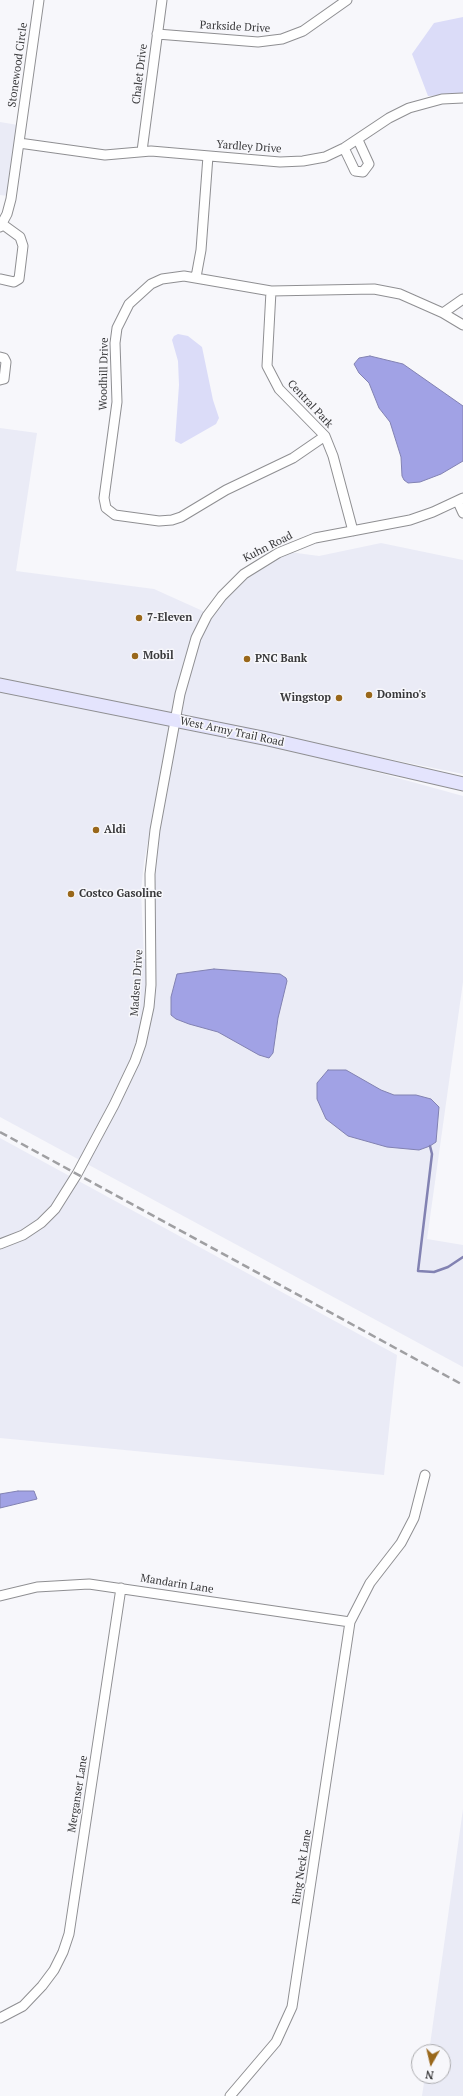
<!DOCTYPE html>
<style>
body{margin:0}
#map{position:relative;width:463px;height:2096px;overflow:hidden;background:#f7f7fb;font-family:"PT Serif",serif}
canvas{display:block}
.north{position:absolute;left:411px;top:2044px;width:40px;height:40px;box-sizing:border-box;background:#f7f7fb;border:1px solid #ababae;border-radius:50%;rotate:188deg;font-size:11px;font-weight:700;line-height:16px;text-align:center;color:#38383a}
.north::after{content:'';display:block;margin:auto;width:14px;height:18px;background:#99671a;clip-path:polygon(50% 0,100% 100%,50% 72%,0 100%)}
</style>
<div id="map">
<canvas width="463" height="2096"></canvas>
<div class="north">N</div>
</div>
<script>
const ctx = document.querySelector('canvas').getContext('2d');
ctx.lineJoin = 'round';
function fillPath(path, color) {
  ctx.fillStyle = color;
  ctx.fill(path, 'evenodd');
}
function shape(rows) {
  const path = new Path2D();
  for (const r of rows) {
    path.moveTo(r[0], r[1]);
    for (let i = 2; i < r.length; i += 2) path.lineTo(r[i], r[i + 1]);
  }
  return path;
}
function trace(path, color, width, dash) {
  ctx.strokeStyle = color;
  ctx.lineWidth = width;
  ctx.lineCap = dash ? 'butt' : 'round';
  ctx.setLineDash(dash || []);
  ctx.stroke(path);
}
function drawText(font, color, halo, rows, align = 'center') {
  ctx.font = font + ' "PT Serif",serif';
  ctx.lineWidth = 3;
  ctx.setLineDash([]);
  ctx.textBaseline = 'middle';
  ctx.strokeStyle = halo;
  ctx.fillStyle = color;
  for (const [text, x, y, turn = 0] of rows) {
    ctx.save();
    ctx.translate(x, y);
    ctx.rotate((+turn || 0) * Math.PI / 180);
    ctx.textAlign = isNaN(turn) ? turn : align;
    if (halo) ctx.strokeText(text, 0, 0);
    ctx.fillText(text, 0, 0);
    ctx.restore();
  }
}
fillPath(shape([
 [0,122,18,125,8,196,0,195],
 [0,428,37,433,16,571,154,589,205,612,238,572,274,550,319,556,381,543,463,560,463,774,0,680],
 [0,689,171,723,144,862,141,891,144,959,150,958,148,877,177,725,289,748,463,796,463,982,427,1239,463,1245,463,1367,0,1117],
 [0,1138,397,1355,384,1475,0,1438],
 [463,1809,463,2096,422,2096,425,2076,443,2076,443,2052,429,2052]
]), '#eaebf6');
fillPath(shape([
 [463,17,463,94,428,96,412,54,434,23],
 [178,334,188,336,202,347,213,400,219,418,216,424,181,444,175,441,179,385,178,361,172,340,174,336]
]), '#dbdcf8');
const water = shape([
 [370,356,403,364,463,406,463,461,441,474,420,482,408,483,404,480,402,476,401,457,390,422,379,408,369,383,359,373,354,364,359,358,370,356],
 [214,969,280,974,286,978,287,981,278,1018,273,1053,269,1058,259,1055,218,1032,189,1024,176,1019,171,1015,171,997,177,974,214,969],
 [328,1070,346,1070,381,1090,394,1095,416,1095,431,1099,439,1107,436,1142,430,1146,419,1150,387,1147,348,1136,326,1119,317,1099,317,1083,328,1070],
 [18,1491,34,1491,37,1499,0,1508,0,1494,18,1491]
]);
fillPath(water, '#a1a2e5');
trace(water, '#8282b2', 1);
trace(shape([
 [430,1146,432,1154,418,1271,434,1272,448,1267,463,1257]
]), '#8282b2', 2.5);
const street = shape([
 [157,34,258,42,282,39,303,31,347,0],
 [19,143,105,155,151,151,280,162,303,161,325,157,344,148,389,118,409,108,442,99,463,98],
 [344,148,355,171,363,172,369,164,358,140],
 [142,151,162,0],
 [0,227,7,214,11,199,39,0],
 [196,277,201,250,208,156],
 [0,279,14,282,19,279,23,246,20,237,2,224],
 [271,291,267,366,279,389,325,436,333,456,353,531],
 [443,313,463,299],
 [0,357,4,358,6,362,4,379,0,380],
 [325,436,293,458,226,490,181,517,172,520,159,521,115,515,106,508,104,498,117,402,115,343,117,328,129,304,151,284,162,279,184,276,271,291,374,289,400,294,443,313,463,325],
 [458,502,463,513],
 [0,1244,23,1235,41,1223,55,1209,77,1174,114,1105,135,1061,141,1044,149,1007,151,985,150,874,155,830,180,694,196,638,207,616,222,596,244,574,278,553,315,538,410,520,433,512,463,498],
 [0,1596,37,1587,89,1584,350,1622],
 [0,2018,23,2006,42,1986,54,1970,63,1952,69,1934,121,1588],
 [230,2096,276,2042,292,2007,350,1622,370,1583,401,1543,414,1518,425,1475]
]);
const secondary = shape([
 [0,685,268,739,463,784]
]);
trace(street, '#8f8f92', 11);
trace(secondary, '#8f8f92', 15);
trace(street, '#fff', 9);
trace(secondary, '#e4e4fd', 13);
trace(shape([
 [0,1132,463,1385]
]), '#9f9fa2', 2.5, [8, 4]);
for (const [x, y, r, color] of [
 [139,618,4,"#99671a"],
 [135,656,4,"#99671a"],
 [247,659,4,"#99671a"],
 [369,695,4,"#99671a"],
 [339,698,4,"#99671a"],
 [96,830,4,"#99671a"],
 [71,894,4,"#99671a"]
]) {
  const dot = new Path2D();
  dot.arc(x, y, r, 0, 2 * Math.PI);
  ctx.fillStyle = color;
  ctx.fill(dot);
  trace(dot, '#f7f7fb', 1.5);
}
drawText('11px', '#38383a', '#f7f7fb', [
 ["Parkside Drive",235,27,3],
 ["Stonewood Circle",18,65,-82],
 ["Chalet Drive",140,74,-83],
 ["Yardley Drive",249,147,4],
 ["Woodhill Drive",104,374,-89],
 ["Central Park",310,404,47],
 ["Kuhn Road",268,547,-27],
 ["West Army Trail Road",232,732,12],
 ["Madsen Drive",137,983,-86],
 ["Mandarin Lane",177,1584,9],
 ["Merganser Lane",78,1794,-81],
 ["Ring Neck Lane",302,1867,-81]
]);
drawText('bold 11px', '#38383a', '#f7f7fb', [
 ["7-Eleven",147,618],
 ["Mobil",143,656],
 ["PNC Bank",255,659],
 ["Domino's",377,695],
 ["Wingstop",331,698,"right"],
 ["Aldi",104,830],
 ["Costco Gasoline",79,894]
], 'left');
</script>
